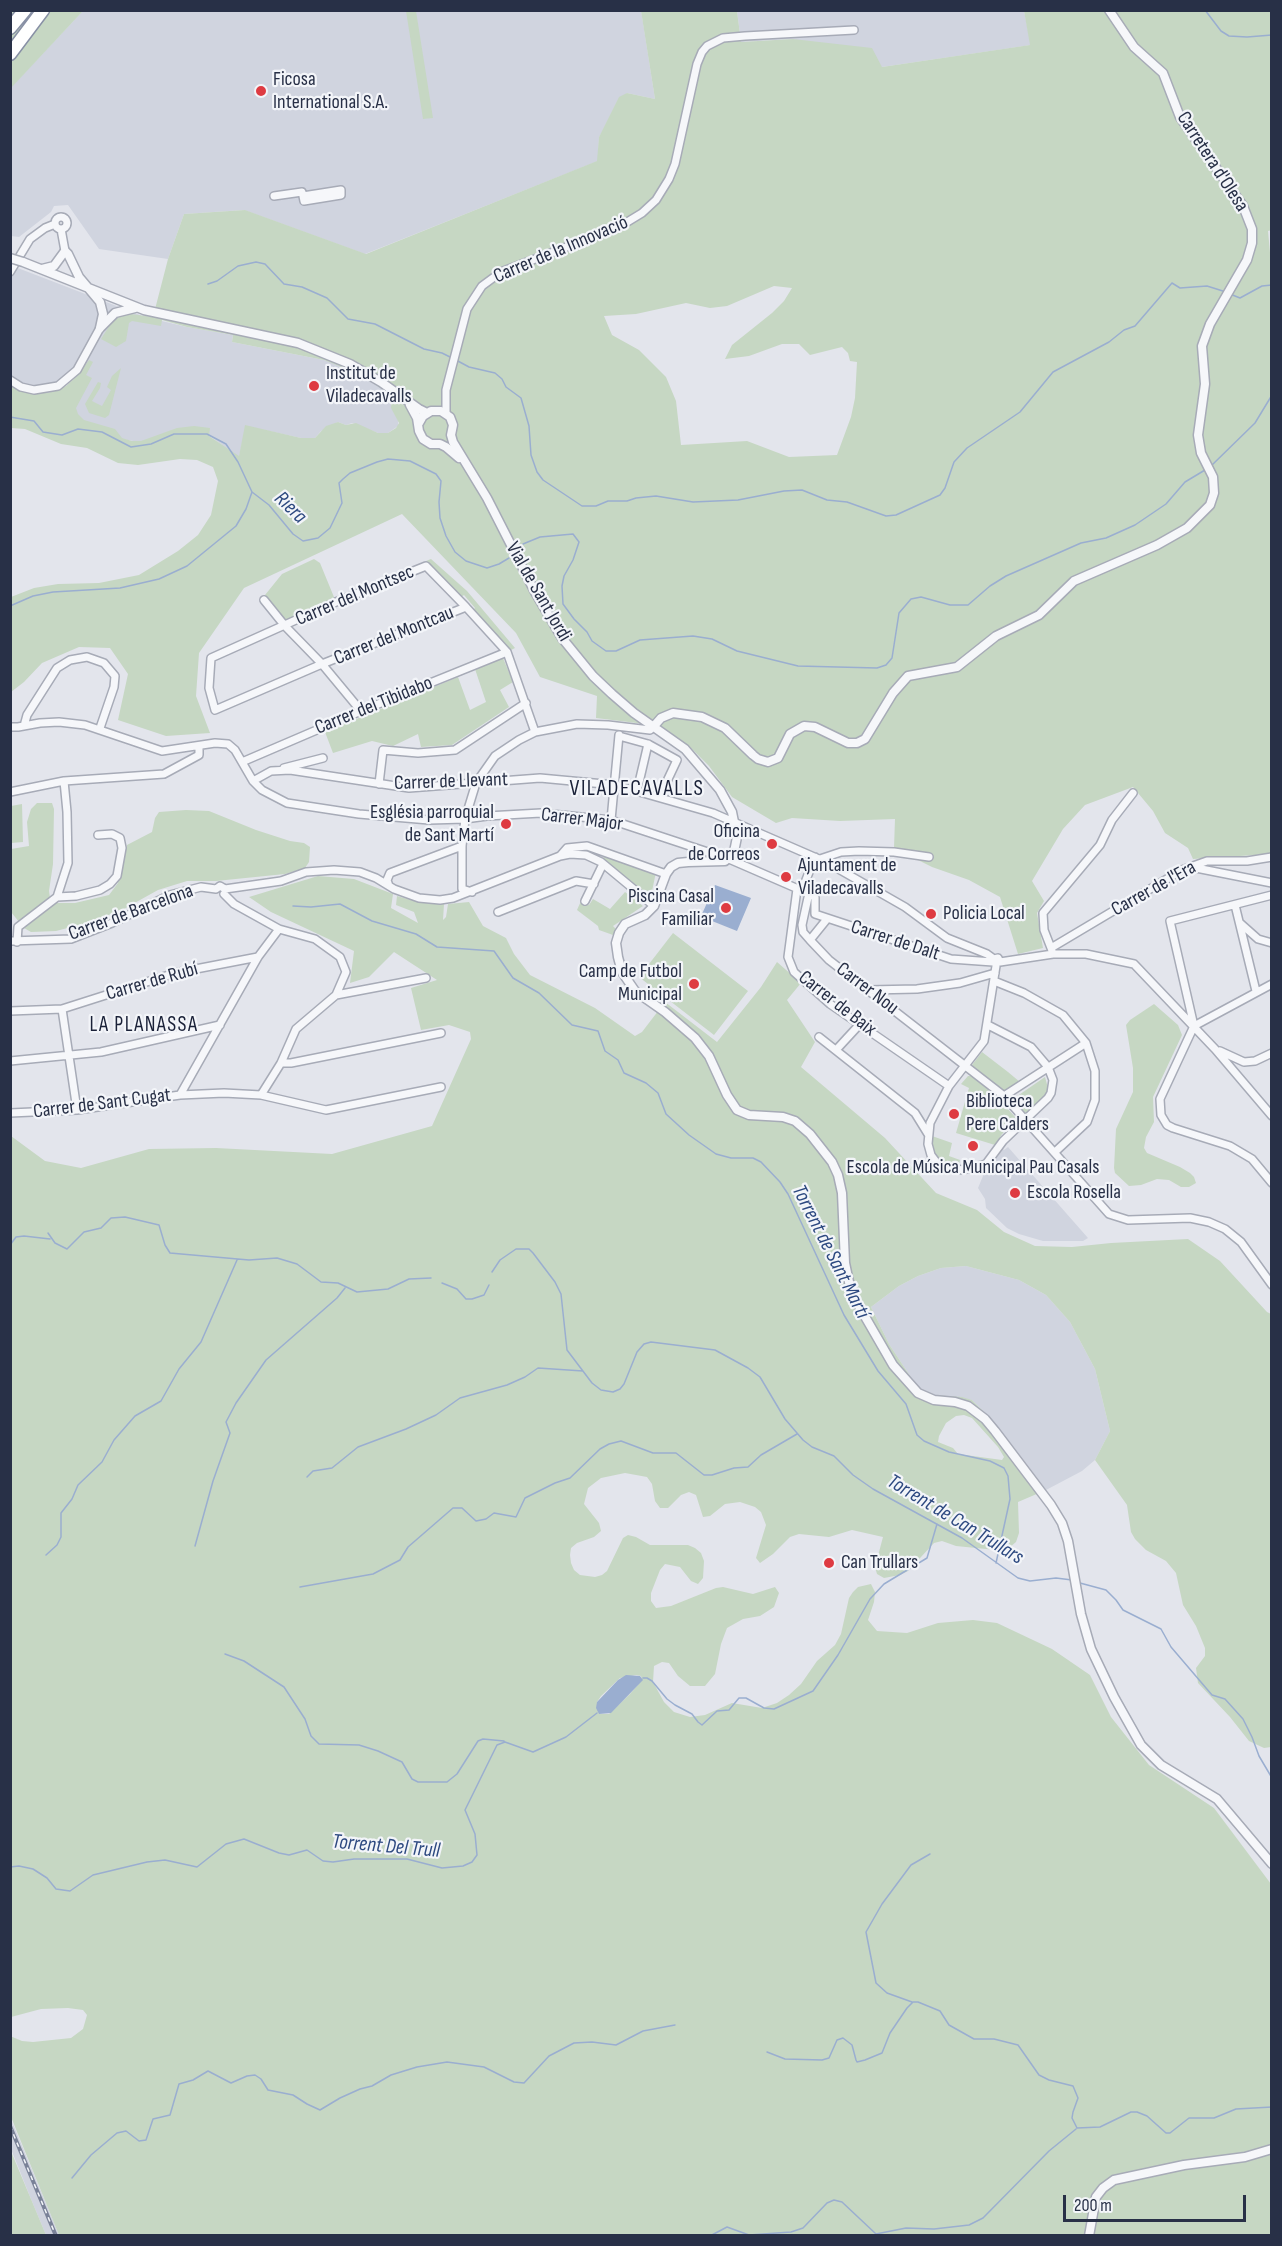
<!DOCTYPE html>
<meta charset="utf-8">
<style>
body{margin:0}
#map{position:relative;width:1282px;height:2246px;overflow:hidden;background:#e3e5ec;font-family:"Sofia Sans Condensed",sans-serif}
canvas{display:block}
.frame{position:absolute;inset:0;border:12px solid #283047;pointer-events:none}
.scale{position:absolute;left:1063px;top:2195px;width:183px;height:27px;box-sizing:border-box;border:3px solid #283047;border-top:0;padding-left:8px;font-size:18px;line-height:21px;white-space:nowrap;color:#283047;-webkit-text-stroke:4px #f3f5f9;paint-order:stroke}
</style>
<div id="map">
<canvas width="1282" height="2246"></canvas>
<div class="frame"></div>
<div class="scale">200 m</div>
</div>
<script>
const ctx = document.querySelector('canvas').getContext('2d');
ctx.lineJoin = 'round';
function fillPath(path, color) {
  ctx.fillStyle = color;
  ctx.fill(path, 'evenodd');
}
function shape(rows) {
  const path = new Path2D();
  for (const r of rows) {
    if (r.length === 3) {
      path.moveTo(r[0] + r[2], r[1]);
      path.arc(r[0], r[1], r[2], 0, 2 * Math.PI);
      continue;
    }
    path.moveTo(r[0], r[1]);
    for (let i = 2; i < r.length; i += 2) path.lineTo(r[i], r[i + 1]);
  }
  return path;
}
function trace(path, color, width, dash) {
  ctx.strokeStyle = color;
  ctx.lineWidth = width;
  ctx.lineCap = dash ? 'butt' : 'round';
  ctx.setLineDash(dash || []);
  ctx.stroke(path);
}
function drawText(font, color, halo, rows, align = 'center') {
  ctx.font = font + ' "Sofia Sans Condensed",sans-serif';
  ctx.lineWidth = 4.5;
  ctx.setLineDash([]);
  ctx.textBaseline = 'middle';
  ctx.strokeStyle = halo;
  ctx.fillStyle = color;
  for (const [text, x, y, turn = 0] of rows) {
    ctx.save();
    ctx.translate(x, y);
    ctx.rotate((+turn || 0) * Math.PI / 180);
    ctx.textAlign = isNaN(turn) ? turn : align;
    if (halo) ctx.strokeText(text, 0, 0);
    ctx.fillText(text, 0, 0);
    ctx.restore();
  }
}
fillPath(shape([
 [641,10,655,99,627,93,599,137,598,161,365,254,244,210,184,214,168,259,99,249,68,205,54,206,51,212,19,237,11,236,10,88,83,11],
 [737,11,1024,11,1031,45,882,67,793,39,741,42],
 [10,265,145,317,187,327,233,335,232,342,324,360,340,365,361,375,393,396,391,404,398,420,398,426,388,433,378,433,352,423,346,425,338,422,321,431,315,438,301,438,246,426,239,457,211,437,195,435,155,445,57,427,84,367,65,386,48,393,30,393,11,386],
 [1008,1147,1088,1238,1083,1241,1043,1241,1019,1234,1007,1228,986,1208,985,1199,978,1188,983,1176,982,1170,991,1166,1003,1149,1004,1150],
 [966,1266,1019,1280,1046,1295,1070,1322,1095,1369,1110,1431,1095,1460,1082,1471,1046,1490,988,1416,972,1400,932,1395,918,1388,889,1344,871,1307,899,1286,918,1276,941,1268],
 [10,2117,59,2235,46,2235,31,2199,11,2149]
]), '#d0d4df');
fillPath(shape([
 [11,11,83,11,11,88],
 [406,11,416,11,433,118,423,119],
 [641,11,737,11,741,42,793,39,872,48,882,67,1030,45,1024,11,1271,11,1272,230,1268,231,1272,274,1271,854,1193,859,1188,848,1165,833,1153,811,1133,787,1085,805,1063,829,1032,881,1044,901,1037,913,1043,948,1018,954,1000,897,969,880,932,867,894,848,895,819,840,821,792,818,776,823,732,797,709,766,690,747,661,726,596,718,597,696,540,677,516,633,402,514,244,588,199,653,196,696,210,733,166,736,118,720,128,674,110,648,79,647,42,663,24,682,11,692,11,597,34,588,58,584,99,583,139,575,178,551,198,535,211,515,218,481,213,467,197,460,180,459,138,465,118,463,87,448,61,444,25,429,11,428,11,386,30,393,48,393,66,386,77,376,89,360,93,362,86,375,92,378,76,408,78,414,84,420,115,429,122,438,132,441,141,441,177,428,194,426,210,428,209,436,239,456,245,425,301,438,315,438,326,426,338,422,346,425,356,423,378,433,388,433,396,428,399,423,391,408,392,396,361,375,324,360,232,342,233,335,187,327,162,320,161,326,132,321,129,323,126,341,116,347,101,339,113,320,121,315,131,314,153,317,168,259,184,214,245,210,366,254,597,161,599,137,619,97,627,93,655,99],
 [774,286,792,288,784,301,772,313,732,345,725,359,749,356,782,344,799,344,810,355,842,347,848,353,850,361,857,362,855,398,851,417,837,455,789,457,747,441,681,445,676,401,666,377,639,350,612,335,604,316,636,314,686,303,710,308,727,306],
 [121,368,109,415,105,418,89,413,85,404,98,382,101,383,100,388,92,401,102,406,111,390,107,387,112,376],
 [314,559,320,563,336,602,285,626,265,595,282,574],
 [431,559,467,591,515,648,511,650,473,610,475,608,464,595,461,597,426,561],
 [503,658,513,682,500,690,509,707,452,745,421,747,418,734,393,746,372,741,333,753,325,732,458,677,470,710,486,702,475,669],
 [37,803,52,803,54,809,53,864,49,891,50,898,54,903,75,903,109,895,118,883,127,845,152,832,155,818,159,812,186,810,209,811,256,830,290,841,304,843,310,847,309,862,305,868,285,874,216,881,187,881,158,890,122,910,87,923,56,931,31,932,24,928,11,912,11,849,29,846,27,822,31,809],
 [22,804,23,842,11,843,11,806],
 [604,855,656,872,651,896,603,861],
 [318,876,354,879,393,894,391,908,418,923,414,912,396,905,397,896,418,902,444,904,443,920,446,917,448,904,469,902,483,926,506,938,514,954,530,975,595,1008,635,1036,642,1032,665,1002,717,1042,761,987,777,962,801,983,787,1000,815,1042,801,1067,885,1138,936,1193,977,1210,1004,1232,1035,1246,1072,1247,1111,1243,1188,1239,1220,1261,1267,1312,1271,1314,1271,1747,1264,1748,1249,1741,1230,1717,1198,1683,1196,1668,1205,1656,1205,1648,1196,1626,1183,1605,1176,1573,1166,1561,1146,1550,1135,1539,1131,1532,1127,1505,1095,1460,1110,1431,1095,1369,1070,1322,1046,1295,1019,1280,966,1266,941,1268,918,1276,899,1286,871,1307,889,1344,918,1388,932,1395,962,1397,972,1400,988,1416,1046,1490,1018,1502,1019,1533,1016,1542,1010,1547,996,1550,956,1546,942,1541,934,1543,908,1571,900,1575,884,1578,877,1574,875,1567,883,1537,852,1530,829,1537,799,1534,790,1537,773,1554,760,1563,756,1558,766,1525,761,1512,755,1507,740,1502,725,1504,710,1516,703,1517,696,1495,689,1492,681,1495,668,1508,660,1508,655,1501,652,1484,647,1477,625,1473,601,1478,588,1488,584,1504,599,1523,601,1531,594,1537,577,1543,571,1548,570,1555,571,1563,574,1570,580,1575,595,1577,602,1575,607,1571,623,1538,628,1535,636,1537,650,1545,688,1545,695,1548,701,1553,704,1561,703,1578,698,1584,691,1581,680,1567,665,1564,660,1570,651,1593,651,1601,656,1608,671,1606,716,1588,723,1587,753,1594,775,1587,779,1593,774,1607,760,1616,743,1619,727,1628,721,1644,715,1674,705,1686,690,1686,678,1676,669,1663,662,1662,654,1666,653,1682,664,1702,674,1712,690,1717,705,1715,732,1703,762,1708,777,1703,789,1695,801,1684,817,1661,835,1645,841,1634,849,1598,853,1592,858,1587,871,1584,875,1592,874,1602,868,1620,877,1631,907,1633,938,1623,973,1620,997,1623,1052,1649,1090,1675,1111,1717,1149,1765,1214,1808,1271,1884,1271,2235,59,2235,11,2117,10,2036,22,2041,33,2042,71,2038,83,2029,87,2015,83,2010,68,2008,41,2009,11,2017,11,1136,45,1161,81,1168,149,1149,216,1148,332,1154,432,1126,471,1039,470,1032,449,1025,421,1030,411,988,437,980,394,952,369,977,350,983,354,951,271,912,249,897],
 [964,1415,972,1418,998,1447,1004,1457,1002,1460,958,1454,953,1448,938,1442,939,1436,946,1423,956,1416],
 [636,1675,641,1676,642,1680,630,1694,609,1714,599,1714,597,1702,601,1696,620,1678],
 [625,892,643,906,613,926,616,929,613,935,599,930,598,926,577,910,581,901,589,905,593,899,610,909],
 [673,933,748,991,714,1035,639,977],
 [1154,1004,1178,1025,1182,1035,1153,1097,1154,1122,1146,1137,1144,1148,1147,1153,1180,1167,1190,1173,1194,1177,1196,1183,1189,1187,1181,1187,1169,1180,1157,1179,1141,1185,1129,1186,1115,1173,1114,1168,1116,1129,1133,1092,1133,1068,1126,1025,1130,1020],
 [982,1052,1008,1072,1020,1082,1004,1092,972,1065],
 [968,1076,972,1076,992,1092,1017,1119,1002,1134,995,1145,956,1133,969,1088,961,1084],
 [1045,1077,1048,1088,1046,1095,1026,1114,1013,1099],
 [932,1136,952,1143,949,1156,960,1160,958,1167,951,1167,937,1158,933,1151],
 [10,2149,31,2199,46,2235,11,2235]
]), '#c6d7c3');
fillPath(shape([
 [715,885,751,898,737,931,707,919,702,914],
 [626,1675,640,1676,643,1680,611,1713,599,1714,596,1708,597,1702,618,1680]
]), '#9aaed0');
trace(shape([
 [1205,10,1221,31,1229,36,1247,37,1272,35],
 [208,284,217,281,238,266,256,262,265,264,284,284,302,287,327,298,348,319,375,324,424,349,442,353,452,358],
 [1230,294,1240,298,1262,286,1272,285],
 [456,360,469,367,495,373,502,379,506,387,521,398,529,426,531,455,537,472,543,480,582,506,596,506,608,501,627,501,636,498,656,496,693,502,738,500,784,491,802,490,827,500,847,502,886,516,896,515,940,495,945,488,954,462,967,448,1020,412,1053,372,1109,342,1124,330,1135,326,1172,283,1180,288,1207,286,1226,292],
 [10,417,34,421,43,432,62,435,78,429,102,432,131,447,151,444,174,434,207,434,226,444,238,462,252,492,269,505,293,534,303,541,318,538,330,528,342,503,339,483,343,479,350,473,377,462,388,459,410,461,436,474,441,481,439,502,440,518,446,536,455,552,466,561,487,568,499,564,509,558],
 [1211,466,1255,423,1272,395],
 [523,544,540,537,573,534,579,542,573,560,564,576,562,586,563,604,574,619,587,632,592,641,606,651,616,651,640,640,693,636,712,639,737,651,798,666,877,668,886,665,892,658,899,613,911,599,921,597,950,605,968,605,990,586,1006,576,1081,543,1106,538,1135,525,1166,504,1185,482,1205,470],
 [10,606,33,596,53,592,120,588,159,579,187,566,236,526,246,509,252,492],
 [293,906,311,907,340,904,372,921,416,934,437,947,494,951,513,978,539,993,572,1025,598,1031,605,1051,618,1060,624,1073,646,1083,658,1093,666,1114,689,1135,716,1154,731,1158,753,1158,761,1162,780,1182,788,1194,844,1315,878,1371,906,1404,917,1435,924,1441,949,1452,990,1461,1004,1468,1008,1476,1010,1499,996,1563],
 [48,1233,55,1243,67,1249,84,1232,101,1228,111,1218,125,1217,159,1225,165,1245,170,1253,249,1260,277,1258,297,1264,321,1282,338,1283,357,1292,388,1289,409,1279,431,1278],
 [10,1245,16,1237,24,1236,50,1239],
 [492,1272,500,1260,516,1249,529,1249,533,1253,555,1282,561,1294,567,1350,592,1383,601,1390,613,1392,620,1389,624,1384,637,1352,644,1344,651,1342,715,1350,748,1368,760,1377,785,1419,803,1440,812,1447,834,1456,853,1475,873,1489,962,1538,1018,1578,1030,1581,1056,1578,1072,1580],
 [442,1283,457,1289,466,1299,472,1299,484,1295,489,1285],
 [307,1477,313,1471,332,1468,358,1447,406,1429,436,1415,460,1398,507,1385,525,1377,538,1368,583,1371],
 [195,1546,213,1481,230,1433,226,1422,236,1403,266,1360,337,1298,345,1288],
 [46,1555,57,1545,61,1537,61,1513,72,1499,78,1485,102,1462,114,1440,135,1416,161,1401,179,1369,201,1342,237,1260],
 [1080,1583,1106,1590,1116,1600,1123,1610,1161,1629,1171,1647,1212,1695,1225,1699,1243,1719,1252,1737,1259,1756,1272,1778],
 [300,1587,373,1574,400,1560,408,1547,453,1508,462,1508,476,1521,486,1519,494,1513,516,1517,525,1498,555,1483,570,1478,600,1449,609,1444,621,1441,653,1453,676,1453,704,1475,712,1475,734,1468,748,1467,761,1455,797,1434],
 [225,1654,244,1661,284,1687,305,1719,311,1736,319,1744,359,1745,378,1751,402,1762,412,1779,418,1782,447,1782,457,1774,478,1741,483,1739,504,1741],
 [643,1678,647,1678,652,1681,667,1699,675,1705,692,1714,698,1722,702,1725,717,1711,729,1710,739,1698,746,1698,764,1708,774,1709,813,1691,838,1655,870,1599,884,1584,927,1558,937,1524],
 [10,1867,19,1866,33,1869,47,1878,56,1889,70,1891,93,1875,147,1862,165,1860,197,1867,226,1844,244,1839,279,1853,289,1855,307,1850,323,1861,333,1862,354,1859,407,1859,442,1868,463,1866,472,1862,477,1855,475,1834,465,1810,497,1745,505,1742,533,1752,566,1737,597,1713],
 [912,2002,887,1993,876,1983,866,1932,882,1904,911,1865,930,1854],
 [767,2052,785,2059,822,2060,829,2058,837,2040,843,2038,852,2045,856,2060,857,2062,865,2060,882,2053,890,2033,907,2008,913,2002,918,2002,940,2011,949,2025,974,2039,994,2039,1018,2045,1039,2075,1049,2080,1073,2086,1078,2098,1073,2112,1072,2118,1077,2128,1100,2127,1131,2112,1137,2112,1147,2116,1166,2133,1170,2133,1189,2118,1214,2118,1236,2109,1272,2107],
 [72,2178,91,2155,117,2133,126,2131,139,2141,146,2140,153,2119,170,2115,179,2084,193,2080,208,2071,231,2083,247,2076,255,2075,261,2079,268,2090,293,2095,307,2104,320,2110,340,2098,360,2089,372,2086,391,2075,417,2067,447,2062,484,2067,514,2082,524,2083,549,2056,574,2043,592,2042,616,2045,643,2031,675,2025],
 [710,2236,727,2227,749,2235,791,2232,803,2228,827,2203,834,2200,842,2202,876,2234,906,2228,934,2229,969,2225,983,2218,1049,2151,1076,2129]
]), '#9aaed0', 1.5);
const minor = shape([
 [274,196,302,192,303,196,304,201,341,195,341,190,303,196],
 [61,223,6],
 [61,229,65,251],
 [10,272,30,239,45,228,55,224],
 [10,380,21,387,34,390,58,386,77,370,100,328],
 [446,414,446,390,467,309,482,286,501,272,619,227,642,213,656,200,669,179,675,164,697,64,702,52,707,46,723,38,745,36,854,30],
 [264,600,285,626,322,664,361,711],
 [466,607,322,664,215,710,209,688,211,658,336,602,426,566,466,607,507,652,535,732],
 [24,726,27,715,57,668,70,660,87,657,104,663,115,676,114,687,100,728],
 [10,727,18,727,40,723,59,722,85,725,162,751,215,743,228,744,235,750,253,781,262,790,287,803,359,814,429,820,465,819,487,816,541,813,611,820,729,859,812,895,815,897,815,914,951,959,993,962],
 [619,736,648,744,677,760,660,796],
 [242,762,361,711,507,652],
 [284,768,323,758],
 [253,781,271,771,290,770,409,788,540,778,615,785,713,813,828,863,905,907,947,938,987,954,994,959,998,958,1000,962,1053,954,1086,954,1134,964,1215,1049,1272,1116],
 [379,784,383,750,418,753,455,750,526,703],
 [637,791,648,744],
 [10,792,64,781,164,774,199,755,199,746],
 [611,820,619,735],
 [560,856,570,854,586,855,601,862,654,906],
 [820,859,841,852,859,851,894,852,929,857],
 [1191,867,1272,883],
 [389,886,387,880,390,873,462,846],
 [225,889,281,881,306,872,334,870,360,872,376,878,394,889,419,898,440,900,453,898,560,856,567,848,587,846,666,874],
 [797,889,788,957,794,972,830,1004,949,1086],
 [802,890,815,857],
 [472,892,462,889,462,846,465,819,476,783,495,756,519,740,535,732,577,724,608,725,650,730,654,726],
 [809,893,802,925,803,932,810,940,829,960,1004,1096,1109,1214,1128,1220,1190,1218,1209,1222,1225,1229,1241,1242,1272,1285],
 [224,894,234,904,279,929,315,939,340,957,346,972,336,995,296,1029,281,1063,261,1095],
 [57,897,76,896,100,890,110,884,117,876,122,848,120,838,112,834,98,835],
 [585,901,603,864],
 [1235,905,1256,991],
 [498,912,576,881,594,884],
 [1240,923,1258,939,1272,943],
 [810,940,827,919],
 [10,941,71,939,112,923,170,895,201,887,216,889,220,886,225,889],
 [17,942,18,927,57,897,68,863,67,812,64,781],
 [1051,948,1044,930,1043,913,1100,845,1112,820,1133,793],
 [1053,954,1051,948,1182,870,1207,861,1247,861,1272,857],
 [994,981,1024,993,1063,1015,1086,1043,1095,1071,1095,1100,1087,1122,1055,1152],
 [869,990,917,989,960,983,995,973],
 [336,995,426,978],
 [62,1009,77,1110],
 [10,1011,62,1009,175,973,258,957],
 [988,1025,1031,1047,1048,1067,1053,1080,1051,1093,1048,1098,1003,1141,986,1164,963,1170,940,1167,931,1155,928,1144,930,1123,949,1086,984,1041,996,966],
 [1194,1026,1160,1099,1161,1115,1167,1125,1173,1128,1230,1146,1252,1159,1272,1183],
 [1194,1026,1170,921,1272,895],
 [1194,1026,1272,984],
 [819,1037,915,1113,928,1134],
 [836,1050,860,1024],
 [1220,1051,1244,1062,1255,1061,1272,1053],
 [10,1061,101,1052,220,1025],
 [281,1063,291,1063,441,1033],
 [180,1095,224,1093,261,1095,326,1110,441,1087],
 [1004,1096,1086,1043],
 [10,1113,77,1110,180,1095,258,957,279,929]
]);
const tertiary = shape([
 [23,262,144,310,298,343,350,364,381,382,419,409,427,413],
 [42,269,54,266,65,251,68,254,79,277,100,302,103,314,100,328],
 [101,327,115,313,135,308],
 [410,405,417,418,419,431,423,439,431,444,440,444,446,447,459,458],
 [419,423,423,416,431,411,441,411,450,417,453,425,451,435,453,442,487,498,535,592,562,638,593,676,612,694,634,713,685,749,720,790,732,812,737,837,734,852,725,861,688,862,678,863,671,867,666,874,654,906,645,915,625,924,619,933,616,943,618,957,622,972,635,991,665,1012,695,1038,709,1056,727,1095,737,1110,749,1115,783,1117,795,1121,810,1134,832,1162,838,1175,842,1193,845,1263,849,1282,856,1301,893,1365,918,1393,934,1400,955,1402,968,1406,985,1419,995,1431,1051,1505,1062,1523,1068,1541,1081,1614,1091,1649,1114,1697,1141,1745,1161,1765,1217,1799,1272,1864],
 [654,726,661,718,673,713,702,717,725,728,753,755,758,759,768,762,778,758,790,734,804,726,815,727,848,743,857,743,865,739,893,693,908,676,957,667,996,636,1039,615,1074,581,1157,545,1187,528,1210,505,1214,493,1213,477,1201,453,1198,435,1205,384,1202,346,1210,324,1247,260,1252,243,1252,229,1243,206,1180,117,1163,73,1134,47,1109,10],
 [1089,2236,1096,2197,1103,2188,1114,2180,1184,2165,1245,2157,1272,2149]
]);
const motorway = shape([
 [10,28,25,10],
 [10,54,43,10]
]);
trace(minor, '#a7abb7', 10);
trace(tertiary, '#a7abb7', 11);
trace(motorway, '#8890a5', 15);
trace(minor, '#f6f7fa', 7);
trace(tertiary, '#f6f7fa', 8);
trace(motorway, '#fff', 12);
const rail = shape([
 [10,2126,56,2236]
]);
trace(rail, '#7a8298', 4);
trace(rail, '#f3f5f9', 1.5, [4.5]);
const tertiaryBridge = shape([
 [10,258,23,262]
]);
trace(tertiaryBridge, '#a7abb7', 11, []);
trace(tertiaryBridge, '#f6f7fa', 8);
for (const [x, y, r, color] of [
 [261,91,6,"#de3b42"],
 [314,386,6,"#de3b42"],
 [506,824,6,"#de3b42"],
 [772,844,6,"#de3b42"],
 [786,877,6,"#de3b42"],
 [726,908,6,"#de3b42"],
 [931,914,6,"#de3b42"],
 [694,984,6,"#de3b42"],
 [954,1114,6,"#de3b42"],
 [973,1146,6,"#de3b42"],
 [1015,1193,6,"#de3b42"],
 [829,1563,6,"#de3b42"]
]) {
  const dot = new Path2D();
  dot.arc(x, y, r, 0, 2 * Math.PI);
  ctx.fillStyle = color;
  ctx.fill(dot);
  trace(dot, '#f3f5f9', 2);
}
drawText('20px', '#283047', '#f3f5f9', [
 ["Ficosa",273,80],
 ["International S.A.",273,103],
 ["Institut de",326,374],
 ["Viladecavalls",326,397],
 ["Església parroquial",494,813,"right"],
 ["de Sant Martí",494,836,"right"],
 ["Oficina",760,832,"right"],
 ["de Correos",760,855,"right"],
 ["Ajuntament de",798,866],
 ["Viladecavalls",798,889],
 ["Piscina Casal",714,897,"right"],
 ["Familiar",714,920,"right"],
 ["Policia Local",943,914],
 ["Camp de Futbol",682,972,"right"],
 ["Municipal",682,995,"right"],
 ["Biblioteca",966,1102],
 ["Pere Calders",966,1125],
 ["Escola de Música Municipal Pau Casals",973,1168,"center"],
 ["Escola Rosella",1027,1193],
 ["Can Trullars",841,1563]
], 'left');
drawText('20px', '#283047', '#f3f5f9', [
 ["Carretera d'Olesa",1212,162,57],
 ["Carrer de la Innovació",561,250,-23],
 ["Vial de Sant Jordi",538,592,60],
 ["Carrer del Montsec",355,596,-23],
 ["Carrer del Montcau",394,636,-22],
 ["Carrer del Tibidabo",374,706,-22],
 ["Carrer de Llevant",451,782,-2],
 ["Carrer Major",582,820,7],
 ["Carrer de l'Era",1154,889,-29],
 ["Carrer de Barcelona",131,913,-20],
 ["Carrer de Dalt",895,941,18],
 ["Carrer de Rubí",152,982,-16],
 ["Carrer Nou",867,989,37],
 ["Carrer de Baix",837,1004,38],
 ["Carrer de Sant Cugat",102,1104,-7]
]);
drawText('italic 21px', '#2d4980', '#f3f5f9', [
 ["Riera",290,508,44],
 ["Torrent de Sant Martí",830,1252,63],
 ["Torrent de Can Trullars",955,1520,31],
 ["Torrent Del Trull",386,1847,5]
]);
ctx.letterSpacing = '1.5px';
drawText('21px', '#1a2138', '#f3f5f9', [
 ["LA PLANASSA",144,1026]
]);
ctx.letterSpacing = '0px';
ctx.letterSpacing = '1.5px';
drawText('22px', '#1a2138', '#f3f5f9', [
 ["VILADECAVALLS",637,789]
]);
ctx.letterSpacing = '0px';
</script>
